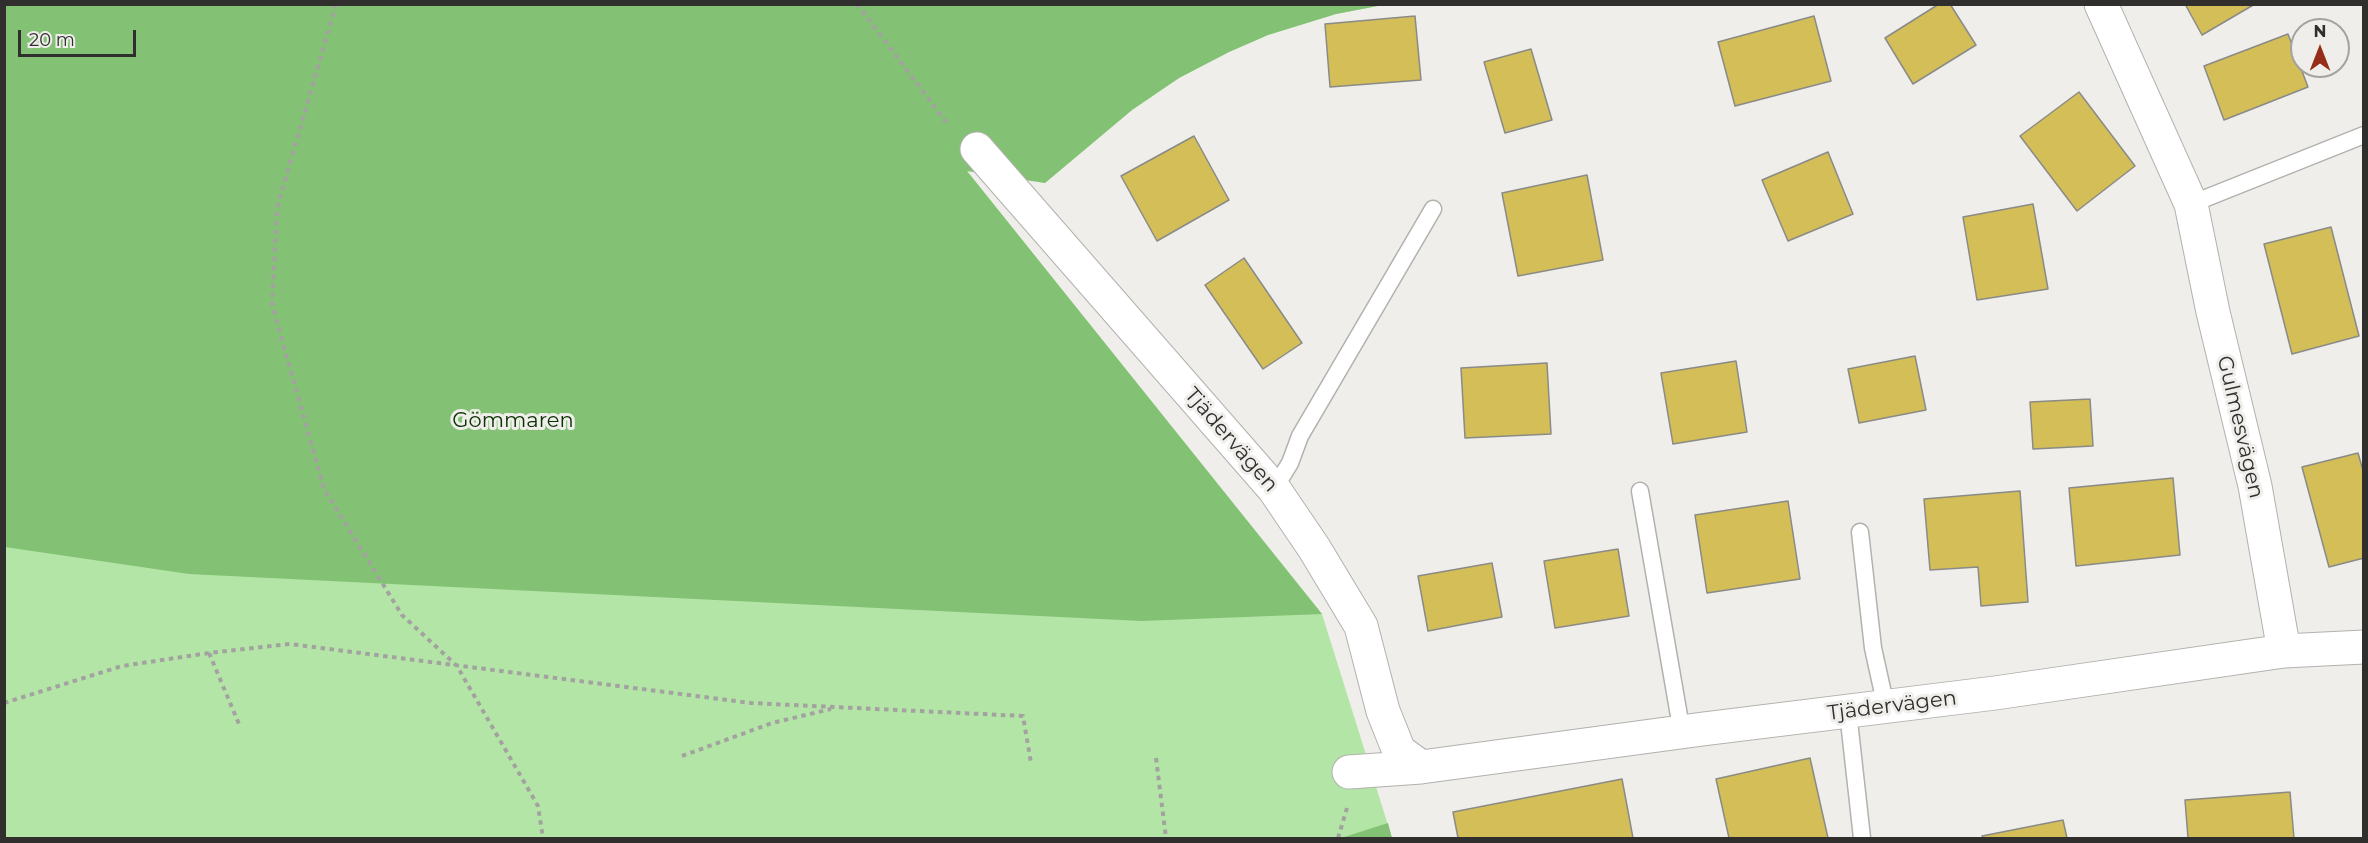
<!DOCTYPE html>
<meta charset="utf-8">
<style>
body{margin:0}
#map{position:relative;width:2368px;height:843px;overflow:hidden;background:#efeeeb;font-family:Montserrat,sans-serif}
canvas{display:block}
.frame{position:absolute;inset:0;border:6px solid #302f2e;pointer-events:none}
.north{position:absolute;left:2290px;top:18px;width:60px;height:60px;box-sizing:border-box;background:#efeeeb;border:2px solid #a3a29f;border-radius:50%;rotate:0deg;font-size:16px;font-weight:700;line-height:24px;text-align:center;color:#302f2e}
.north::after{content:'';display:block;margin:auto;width:21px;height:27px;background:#962d18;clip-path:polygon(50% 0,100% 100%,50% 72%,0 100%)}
.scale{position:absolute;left:18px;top:30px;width:118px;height:27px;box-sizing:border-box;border:3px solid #302f2e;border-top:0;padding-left:8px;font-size:18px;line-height:21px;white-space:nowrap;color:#302f2e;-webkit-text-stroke:4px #efeeeb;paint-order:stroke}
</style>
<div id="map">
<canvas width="2368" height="843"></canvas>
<div class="frame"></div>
<div class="north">N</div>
<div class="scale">20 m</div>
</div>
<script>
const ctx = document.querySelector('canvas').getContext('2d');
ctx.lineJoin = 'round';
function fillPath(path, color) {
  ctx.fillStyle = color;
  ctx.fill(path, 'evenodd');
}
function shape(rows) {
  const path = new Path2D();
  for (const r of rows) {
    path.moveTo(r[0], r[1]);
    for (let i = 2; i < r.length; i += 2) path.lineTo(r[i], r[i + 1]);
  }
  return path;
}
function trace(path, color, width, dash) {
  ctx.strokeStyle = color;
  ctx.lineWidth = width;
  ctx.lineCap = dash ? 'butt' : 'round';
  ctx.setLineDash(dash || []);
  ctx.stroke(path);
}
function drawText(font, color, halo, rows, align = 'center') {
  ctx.font = font + ' Montserrat,sans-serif';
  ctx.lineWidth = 6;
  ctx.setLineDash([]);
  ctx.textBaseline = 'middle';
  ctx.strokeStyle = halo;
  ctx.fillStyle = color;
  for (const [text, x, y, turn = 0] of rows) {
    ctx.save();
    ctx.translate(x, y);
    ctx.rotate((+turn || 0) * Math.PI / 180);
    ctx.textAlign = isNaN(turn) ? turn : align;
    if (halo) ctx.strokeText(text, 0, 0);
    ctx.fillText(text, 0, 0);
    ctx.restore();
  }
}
fillPath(shape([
 [5,5,1383,5,1336,14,1268,35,1229,52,1179,78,1132,110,1045,183,967,171,1322,614,1392,838,5,838]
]), '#b3e6a6');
fillPath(shape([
 [5,5,1383,5,1336,14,1268,35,1229,52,1179,78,1132,110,1045,183,967,171,1322,614,1141,621,189,574,5,547],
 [1388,823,1392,838,1341,838]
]), '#83c174');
const building = shape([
 [1939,4,1950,4,1976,45,1913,84,1885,38,1939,4],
 [2185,4,2255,4,2202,35,2185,4],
 [1415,16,1421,80,1330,87,1325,24,1415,16],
 [1814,16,1831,81,1735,106,1718,42,1814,16],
 [2288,34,2308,87,2224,120,2204,66,2288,34],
 [1531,49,1552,120,1505,133,1484,62,1531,49],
 [2079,92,2135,166,2077,211,2020,136,2079,92],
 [1194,136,1229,200,1157,241,1121,176,1194,136],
 [1828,152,1853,214,1788,241,1762,180,1828,152],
 [1587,175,1603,260,1518,276,1502,193,1587,175],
 [2033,204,2048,289,1977,300,1963,217,2033,204],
 [2331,227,2359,336,2292,354,2264,244,2331,227],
 [1244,258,1302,343,1263,369,1205,285,1244,258],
 [1915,356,1926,410,1859,423,1848,369,1915,356],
 [1736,361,1747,432,1673,444,1661,373,1736,361],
 [1547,363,1551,434,1465,438,1461,368,1547,363],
 [2090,399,2093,446,2033,449,2030,402,2090,399],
 [2358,453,2364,474,2364,558,2329,567,2302,467,2358,453],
 [2173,478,2180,555,2076,566,2069,488,2173,478],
 [2020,491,2028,602,1981,606,1978,567,1930,570,1924,499,2020,491],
 [1788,501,1800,579,1707,593,1695,515,1788,501],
 [1618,549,1629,616,1555,628,1544,561,1618,549],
 [1492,563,1502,617,1428,631,1418,576,1492,563],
 [1810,758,1828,838,1729,838,1716,779,1810,758],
 [1622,779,1633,838,1458,838,1453,812,1622,779],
 [2290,792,2294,838,2188,838,2185,800,2290,792],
 [2063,820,2067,838,1983,838,1982,836,2063,820]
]);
fillPath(building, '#d3be58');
trace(building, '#8a8a87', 1.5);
const service = shape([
 [2191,204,2364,135],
 [1274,489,1290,463,1300,436,1433,209],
 [1640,491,1682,733],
 [1860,532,1873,648,1886,707],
 [1848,712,1862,838]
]);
const minor = shape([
 [2101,4,2191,204,2213,312,2255,486,2284,651],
 [977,149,1274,489,1314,548,1361,626,1383,711,1399,751,1421,767],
 [1349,772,1421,767,1703,729,1995,693,2284,651,2364,647]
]);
trace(service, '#b2b1ae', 19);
trace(minor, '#b2b1ae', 35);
trace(shape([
 [336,4,277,208,272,304,324,489,402,615,457,666,538,806,543,838],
 [857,4,949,126],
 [209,653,239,724],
 [4,703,122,666,209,653,290,644,751,703,1023,716,1031,763],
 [682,756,772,723,831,709],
 [1156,758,1166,838],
 [1338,838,1347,808]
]), '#a3a2a0', 4, [4.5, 4.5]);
trace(service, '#fff', 16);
trace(minor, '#fff', 33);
drawText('21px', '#093300', '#efeeeb', [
 ["Gömmaren",513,421]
]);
drawText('21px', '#302f2e', '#efeeeb', [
 ["Gulmesvägen",2240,427,77],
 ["Tjädervägen",1231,440,49],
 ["Tjädervägen",1892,706,-7]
]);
</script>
